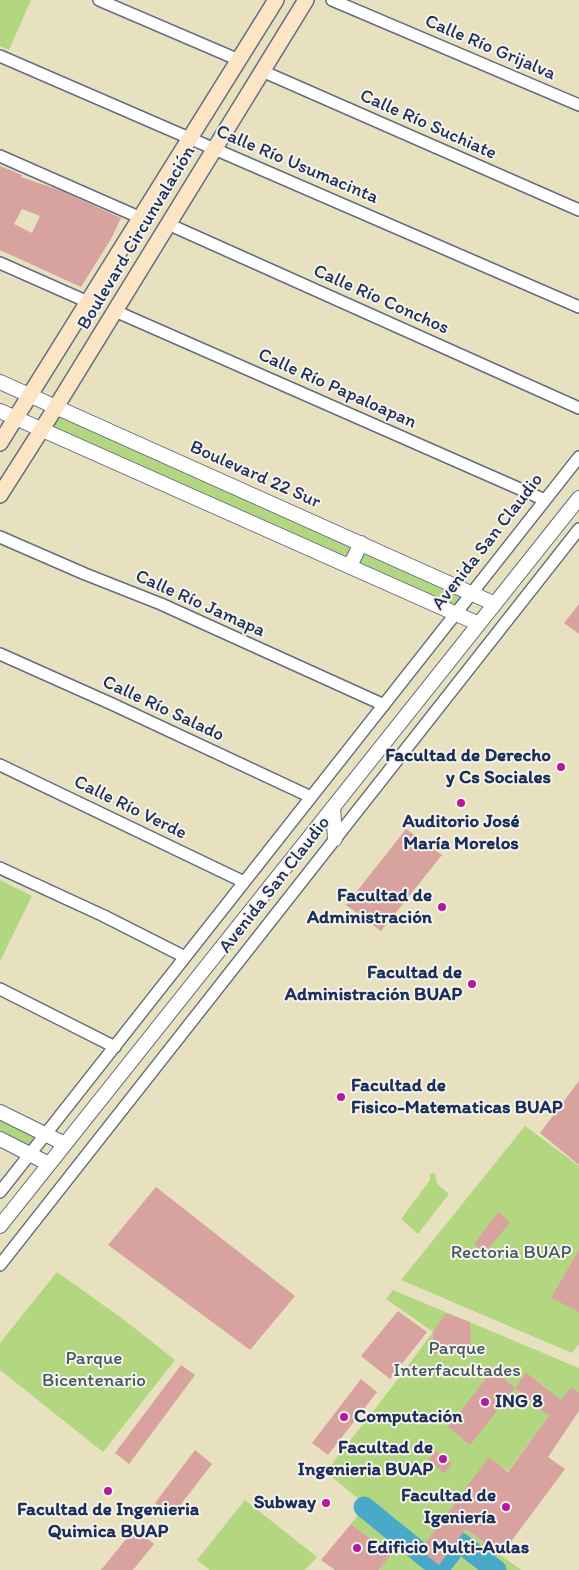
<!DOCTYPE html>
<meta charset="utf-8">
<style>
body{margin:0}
canvas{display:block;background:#e8e1c0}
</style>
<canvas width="579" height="1570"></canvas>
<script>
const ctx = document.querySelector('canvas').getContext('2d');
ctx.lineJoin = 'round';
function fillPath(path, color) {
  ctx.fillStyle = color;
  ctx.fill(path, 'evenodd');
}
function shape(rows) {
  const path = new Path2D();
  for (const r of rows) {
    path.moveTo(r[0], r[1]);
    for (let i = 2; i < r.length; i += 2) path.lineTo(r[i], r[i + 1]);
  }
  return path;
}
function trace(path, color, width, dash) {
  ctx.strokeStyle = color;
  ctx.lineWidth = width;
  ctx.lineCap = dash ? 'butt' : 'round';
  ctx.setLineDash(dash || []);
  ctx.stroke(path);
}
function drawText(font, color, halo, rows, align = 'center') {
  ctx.font = font + ' Itim,sans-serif';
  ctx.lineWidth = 4;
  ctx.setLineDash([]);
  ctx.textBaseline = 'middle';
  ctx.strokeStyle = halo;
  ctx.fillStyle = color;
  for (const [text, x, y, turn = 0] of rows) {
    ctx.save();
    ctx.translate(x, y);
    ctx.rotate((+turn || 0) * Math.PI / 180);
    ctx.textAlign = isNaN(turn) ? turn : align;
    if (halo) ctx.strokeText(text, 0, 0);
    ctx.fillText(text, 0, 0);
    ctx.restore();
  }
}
fillPath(shape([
 [0,0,31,0,9,50,0,46],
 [52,405,472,593,456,613,38,426],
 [0,880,32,896,0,961],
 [0,1112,45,1134,30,1154,0,1139],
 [525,1126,579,1166,579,1344,572,1353,401,1280],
 [435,1173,437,1184,449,1194,418,1234,401,1219,430,1180,430,1174],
 [57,1272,123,1319,175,1360,103,1452,0,1370,0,1343],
 [393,1290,579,1368,579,1392,571,1387,508,1471,489,1458,420,1550,439,1565,466,1529,521,1570,444,1570,441,1568,440,1570,379,1570,391,1554,351,1524,366,1505,327,1473,339,1454,379,1404,433,1332,386,1299],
 [493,1371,470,1444,448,1427],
 [526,1372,549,1390,537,1407,515,1388],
 [245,1500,317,1557,305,1570,210,1570,197,1560]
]), '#b3d780');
trace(shape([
 [364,1507,439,1568,459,1542,496,1570]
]), '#49a9c8', 21);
fillPath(shape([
 [0,166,22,175,21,177,62,191,121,218,111,239,81,287,0,250],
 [22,209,40,216,32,233,14,224],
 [579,604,579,634,564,623],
 [406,829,442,855,381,931,346,905],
 [579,1081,579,1165,540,1133],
 [156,1187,295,1296,250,1350,108,1245],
 [498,1212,510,1222,485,1253,474,1244],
 [579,1250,579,1312,551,1298],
 [398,1311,427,1332,390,1379,361,1356],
 [446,1313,470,1322,471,1349,434,1354,433,1332],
 [181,1365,195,1375,129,1464,115,1453],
 [493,1370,515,1388,470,1445,448,1427],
 [526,1372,561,1400,571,1387,579,1392,579,1411,548,1457,565,1469,501,1555,466,1529,439,1565,420,1550,489,1457,508,1472,549,1416,515,1388],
 [361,1379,377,1392,328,1455,312,1443],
 [195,1450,212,1464,172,1516,155,1503],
 [436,1451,452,1464,444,1473,428,1461],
 [351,1524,391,1554,379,1570,335,1570,321,1560],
 [135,1528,154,1544,133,1570,101,1570]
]), '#d8a29f');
const minor = shape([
 [99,0,239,60],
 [332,0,579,105],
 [0,56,579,307],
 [262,71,579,210],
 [0,156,141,218],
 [168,224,579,408],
 [0,263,88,302],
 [115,311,545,500],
 [0,537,85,574,161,604,384,705],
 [0,654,112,704,311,797],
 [0,765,244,882],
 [0,868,104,916,185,957],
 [0,989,115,1047],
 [0,1192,579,457],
 [0,1265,579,529]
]);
const tertiary = shape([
 [0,382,495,604],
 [0,411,479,624],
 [350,566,361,543],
 [333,807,335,839],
 [0,1112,65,1144],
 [0,1139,49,1164],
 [0,1226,579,498]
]);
const secondary = shape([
 [0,443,276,0],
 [0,495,56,407,306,0]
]);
trace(minor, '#636d80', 14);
trace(tertiary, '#636d80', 16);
trace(secondary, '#636d80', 18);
trace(minor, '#fff', 11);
trace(tertiary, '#fff', 14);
trace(secondary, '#fce5c4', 15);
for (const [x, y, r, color] of [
 [561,767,5,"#b5179e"],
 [461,803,5,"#b5179e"],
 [442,907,5,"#b5179e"],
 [472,984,5,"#b5179e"],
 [341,1097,5,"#b5179e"],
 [485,1402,5,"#b5179e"],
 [344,1417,5,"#b5179e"],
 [443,1459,5,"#b5179e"],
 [108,1491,5,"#b5179e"],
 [326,1503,5,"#b5179e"],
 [506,1507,5,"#b5179e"],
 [357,1548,5,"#b5179e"]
]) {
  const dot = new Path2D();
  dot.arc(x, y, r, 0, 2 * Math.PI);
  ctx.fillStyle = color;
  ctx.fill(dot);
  trace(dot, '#f7f3e8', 2);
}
drawText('19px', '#1b2f5e', '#f7f3e8', [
 ["Calle Río Grijalva",490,48,23],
 ["Calle Río Suchiate",428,125,24],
 ["Calle Río Usumacinta",297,165,23],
 ["Boulevard Circunvalación",137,238,-59],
 ["Calle Río Conchos",381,300,24],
 ["Calle Río Papaloapan",337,389,24],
 ["Boulevard 22 Sur",255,475,24],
 ["Avenida San Claudio",488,542,-52],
 ["Calle Río Jamapa",200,604,24],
 ["Calle Río Salado",163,709,25],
 ["Calle Río Verde",130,808,26],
 ["Avenida San Claudio",275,885,-52]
]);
drawText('bold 19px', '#1b2f5e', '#f7f3e8', [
 ["Facultad de Derecho",551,756],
 ["y Cs Sociales",551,778],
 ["Auditorio José",461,822,"center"],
 ["María Morelos",461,844,"center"],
 ["Facultad de",432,896],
 ["Administración",432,918],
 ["Facultad de",462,973],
 ["Administración BUAP",462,995],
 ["Facultad de",351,1086,"left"],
 ["Fisico-Matematicas BUAP",351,1108,"left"],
 ["ING 8",495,1402,"left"],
 ["Computación",354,1417,"left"],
 ["Facultad de",433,1448],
 ["Ingenieria BUAP",433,1470],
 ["Facultad de",496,1496],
 ["Igeniería",496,1518],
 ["Subway",316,1503],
 ["Facultad de Ingenieria",108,1510,"center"],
 ["Quimica BUAP",108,1532,"center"],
 ["Edificio Multi-Aulas",367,1548,"left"]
], 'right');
drawText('19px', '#415966', '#f7f3e8', [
 ["Rectoria BUAP",511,1253],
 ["Parque",457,1349],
 ["Interfacultades",457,1371],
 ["Parque",94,1359],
 ["Bicentenario",94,1381]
]);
</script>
